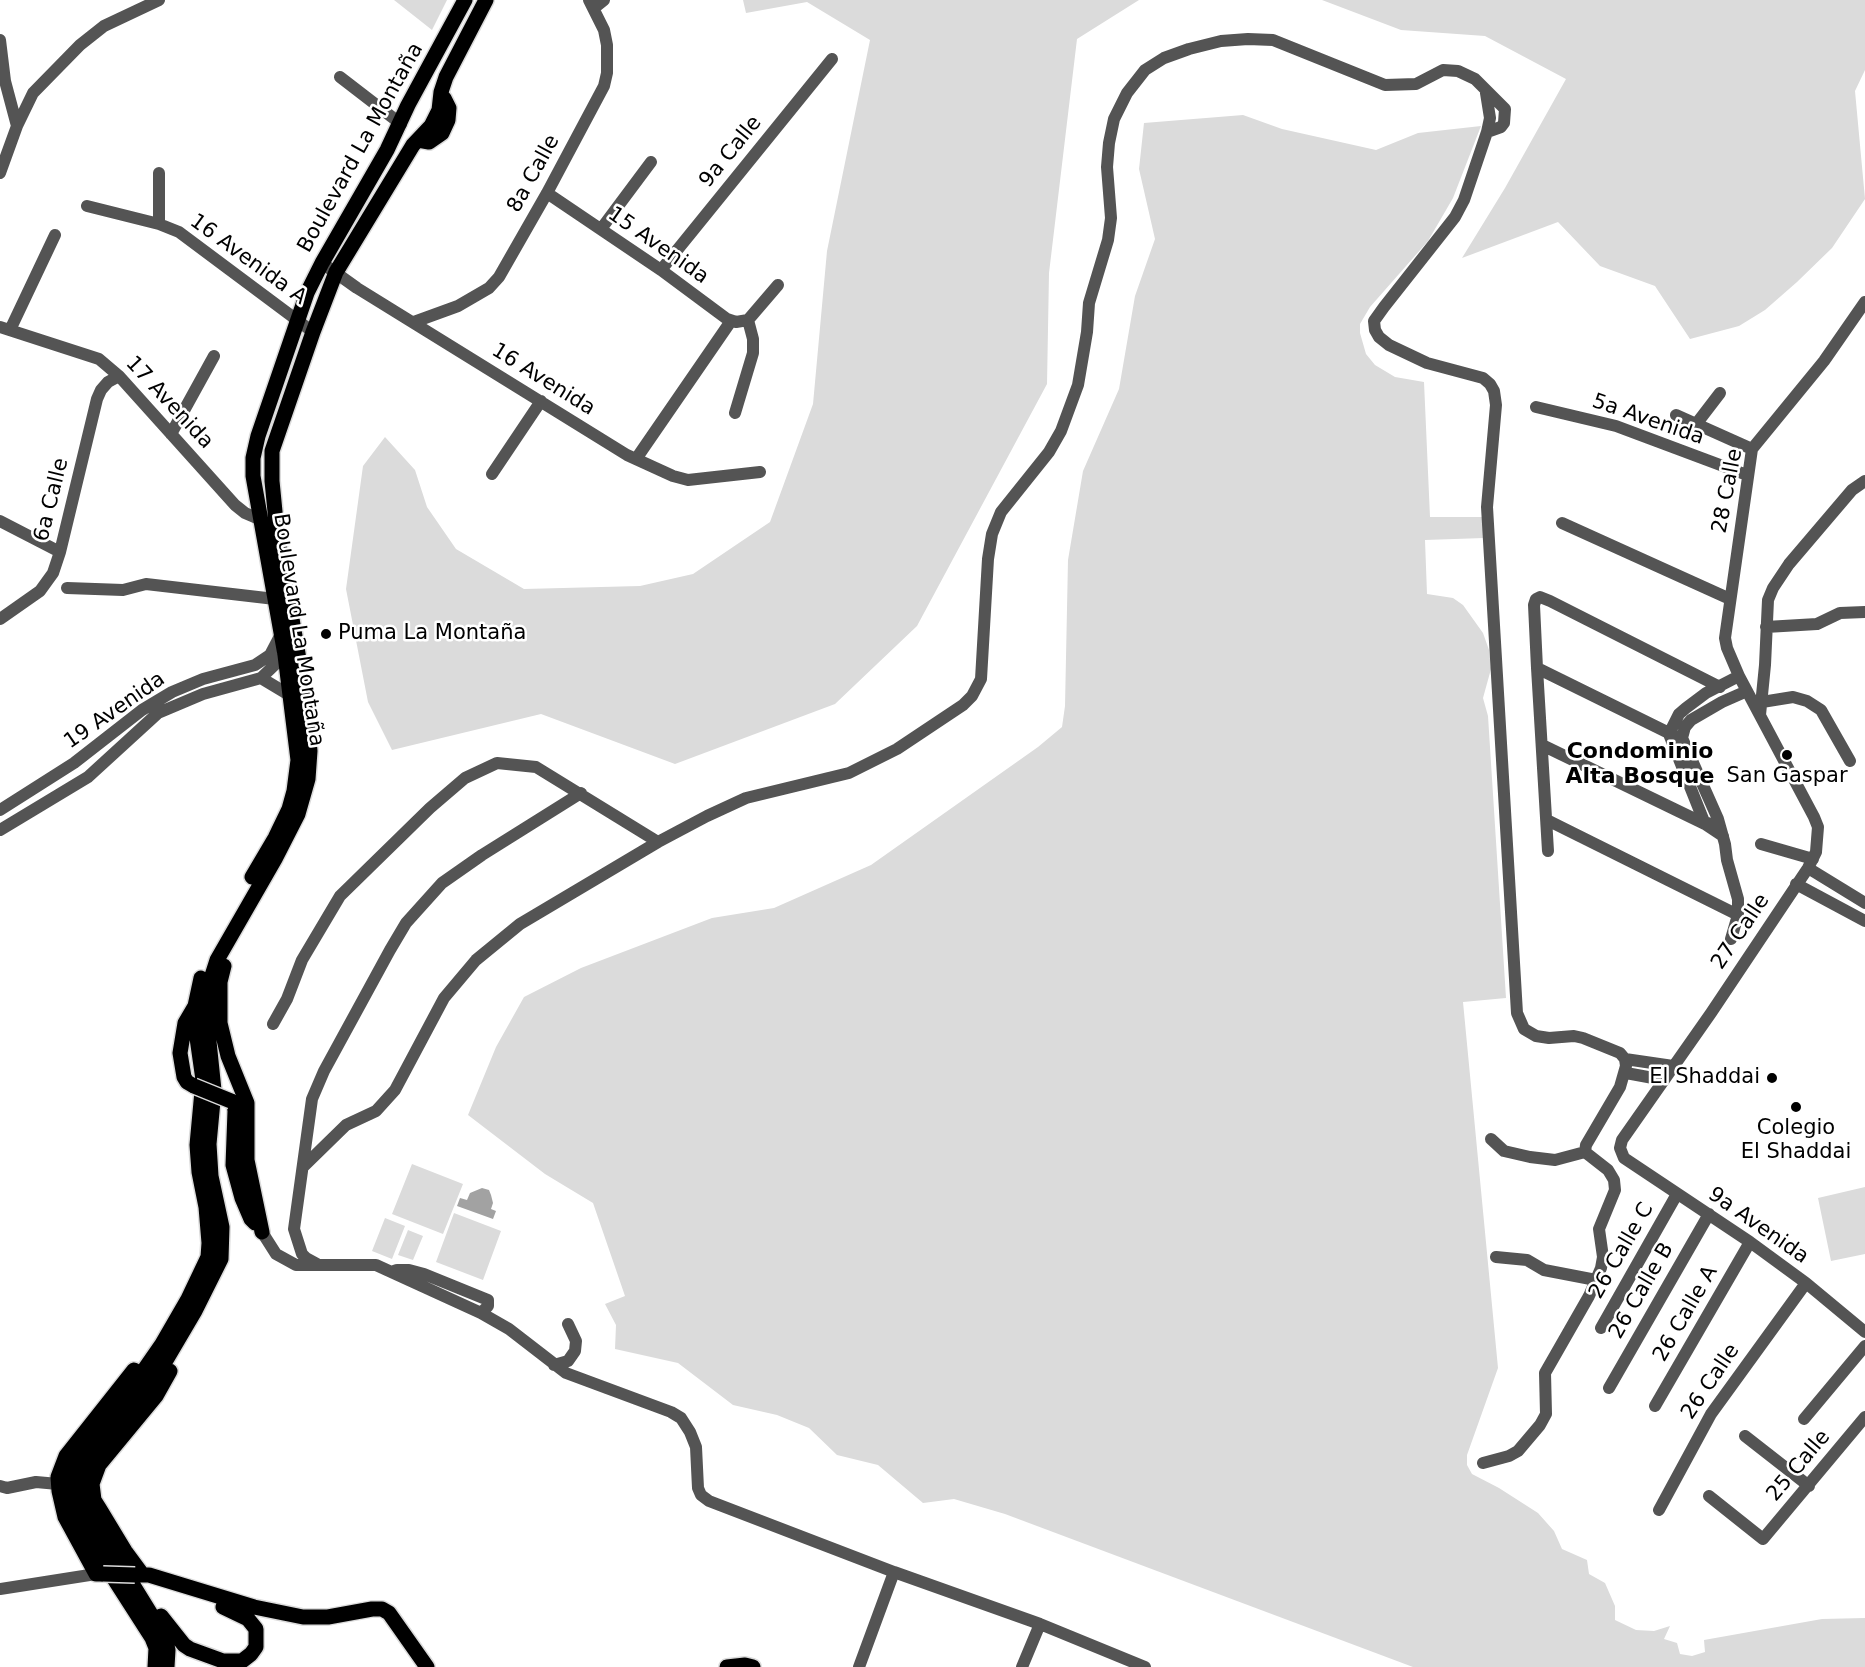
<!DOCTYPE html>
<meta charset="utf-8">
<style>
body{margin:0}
canvas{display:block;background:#fff}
</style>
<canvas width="1865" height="1667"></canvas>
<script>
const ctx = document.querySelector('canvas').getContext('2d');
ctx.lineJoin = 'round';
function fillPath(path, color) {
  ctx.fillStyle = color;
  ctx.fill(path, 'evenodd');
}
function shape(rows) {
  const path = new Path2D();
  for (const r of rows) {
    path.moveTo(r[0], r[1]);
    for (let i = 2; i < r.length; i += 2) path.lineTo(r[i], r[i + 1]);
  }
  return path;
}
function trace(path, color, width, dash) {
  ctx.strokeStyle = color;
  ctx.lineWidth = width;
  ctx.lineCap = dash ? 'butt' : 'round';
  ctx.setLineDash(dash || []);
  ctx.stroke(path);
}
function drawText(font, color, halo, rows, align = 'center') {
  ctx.font = font + ' "DejaVu Sans",sans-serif';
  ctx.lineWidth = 5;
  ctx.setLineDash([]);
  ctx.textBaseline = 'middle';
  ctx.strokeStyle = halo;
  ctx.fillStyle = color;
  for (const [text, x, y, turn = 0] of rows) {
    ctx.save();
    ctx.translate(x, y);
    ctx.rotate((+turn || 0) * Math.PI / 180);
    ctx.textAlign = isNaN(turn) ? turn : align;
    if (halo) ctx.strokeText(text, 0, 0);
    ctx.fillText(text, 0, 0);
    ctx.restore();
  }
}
fillPath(shape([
 [394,0,447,0,432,30],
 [743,0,1139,0,1077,39,1049,273,1047,384,917,626,835,704,675,764,541,714,392,750,368,702,346,589,363,466,385,437,415,470,427,507,456,549,524,589,640,586,693,574,770,522,813,404,827,251,870,40,807,2,746,13],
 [1322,0,1865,0,1865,70,1855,91,1865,199,1832,248,1797,282,1765,310,1739,326,1690,339,1655,286,1600,266,1558,222,1462,258,1505,188,1566,79,1485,36,1401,30],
 [1243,115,1282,129,1376,150,1418,133,1481,126,1453,198,1428,241,1370,307,1360,324,1360,333,1366,354,1375,365,1395,377,1424,382,1430,517,1484,517,1484,538,1425,540,1427,594,1453,598,1463,605,1483,633,1489,650,1491,669,1483,698,1488,716,1506,998,1463,1002,1498,1368,1467,1455,1467,1465,1472,1474,1499,1488,1538,1513,1554,1531,1562,1549,1587,1560,1589,1574,1605,1583,1615,1606,1615,1620,1636,1630,1654,1631,1670,1626,1664,1639,1677,1643,1680,1654,1692,1656,1705,1652,1704,1640,1822,1619,1865,1618,1865,1667,1413,1667,1005,1514,954,1499,923,1503,878,1465,837,1455,809,1428,777,1415,733,1405,678,1363,615,1349,616,1325,605,1304,625,1296,593,1203,545,1174,468,1115,496,1047,524,997,581,968,712,918,774,908,871,865,1038,747,1062,727,1065,706,1068,560,1083,471,1119,389,1135,296,1155,239,1139,169,1144,123],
 [412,1164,463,1184,443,1234,392,1214],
 [1865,1187,1865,1254,1831,1261,1818,1198],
 [454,1213,501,1231,483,1280,436,1262],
 [385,1218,405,1226,392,1259,372,1251],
 [408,1230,423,1236,413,1260,398,1255]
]), '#dbdbdb');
fillPath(shape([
 [482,1188,489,1190,491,1195,493,1203,491,1209,496,1211,493,1219,457,1206,460,1198,467,1200,470,1193]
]), '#a2a2a2');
const major = shape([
 [418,140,429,142,442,133,448,120,449,108,444,98],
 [252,877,275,838,289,809,294,791,298,760,285,655,253,476,253,458,258,436,307,293,322,263,387,150,408,105,465,0],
 [224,966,220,982,220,1023,228,1056,247,1103,247,1160,262,1232],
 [194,1086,187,1082,184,1077,180,1053,185,1023,195,1006],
 [231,1101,234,1104,235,1111,233,1165,242,1198,251,1219,255,1223],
 [103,1574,96,1574,65,1517,59,1491,58,1477,66,1456,134,1370],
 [142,1574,125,1551,99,1508,94,1500,92,1484,99,1465,156,1396,170,1371],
 [135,1575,149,1575,254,1607,303,1617,328,1617,372,1609,382,1609,389,1613,427,1667],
 [161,1616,184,1645,190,1649,223,1661,242,1661,251,1654,256,1647,256,1629,248,1619,223,1607],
 [155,1667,156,1648,152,1638,84,1532,71,1505,70,1482,74,1464,81,1451,119,1406,162,1344,188,1299,208,1257,209,1243,206,1207,199,1172,197,1145,203,1080,197,1038,195,1006,201,978],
 [167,1667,168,1650,165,1637,91,1517,82,1499,81,1488,83,1476,93,1457,137,1402,165,1362,195,1311,221,1259,222,1227,211,1176,209,1144,214,1090,206,1012,208,988,217,960,275,859,298,814,308,779,310,751,304,688,277,532,272,481,272,451,313,332,336,272,413,145,431,126,439,110,441,92,446,77,486,0],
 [727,1667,745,1665,753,1667]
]);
trace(major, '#dbdbdb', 18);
trace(shape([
 [594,8,604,0],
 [0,40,5,81,17,126],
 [340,77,401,124],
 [0,173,17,126,33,93,80,45,104,26,159,0],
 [547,193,661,270,727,319,736,322,748,320],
 [87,206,159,224,179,232,313,332],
 [159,224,159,173],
 [601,229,651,162],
 [322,263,357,288,627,455,673,476,688,480,760,472],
 [661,270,832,59],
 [1865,302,1824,361,1752,449,1725,638,1727,648,1739,676,1814,817,1818,827,1816,852,1808,868,1711,1013,1622,1140,1620,1148,1624,1158,1750,1242,1806,1283,1865,1332],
 [748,320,778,285],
 [414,322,458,306,489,288,499,277,547,193,604,86,607,73,607,45,604,30,589,0],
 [0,327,99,359,119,376,235,505,245,513,259,519],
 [10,330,55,235],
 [1536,407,1616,426,1747,475],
 [735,413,753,353,753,339,748,320],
 [1676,415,1752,449],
 [1697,423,1720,393],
 [171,434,214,356],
 [636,459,731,321],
 [492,474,541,401],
 [0,521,60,552],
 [1562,523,1730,599],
 [67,588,123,590,146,584,275,599],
 [0,619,40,591,53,573,60,552,97,399,101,390,108,382,119,376],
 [1766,627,1817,624,1840,613,1865,612],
 [1537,668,1675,736],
 [261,678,291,696],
 [1762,702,1793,697,1807,701,1821,710,1850,761],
 [1760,715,1765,665,1768,600,1773,588,1789,564,1852,490,1865,481],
 [1542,745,1705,824,1708,823],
 [0,810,74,763,142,710,172,692,203,679,255,665,270,655,281,634],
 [1547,820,1738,915],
 [0,830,88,777,158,713,203,694,261,678,285,655,288,649],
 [1723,836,1705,824,1669,734,1679,714,1686,708,1706,693,1739,676],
 [1761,844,1813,859],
 [1548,851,1537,668,1534,605,1536,599,1540,597,1550,601,1720,687],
 [1808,868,1865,903],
 [1796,884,1865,921],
 [1731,939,1738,915,1738,899,1727,860,1725,844,1718,819,1682,738,1685,727,1691,720,1722,702,1747,691],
 [273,1024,287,999,302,960,340,896,430,808,465,778,497,763,536,767,658,842],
 [1625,1059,1673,1066],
 [1626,1073,1664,1080],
 [1491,1139,1504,1151,1530,1157,1555,1160,1585,1152],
 [303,1167,346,1125,376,1111,395,1090,444,998,476,960,520,924,658,842,707,816,746,798,849,773,897,749,963,705,972,696,981,679,988,559,992,534,1001,512,1049,452,1061,431,1078,385,1087,332,1089,303,1108,240,1111,218,1107,167,1109,143,1114,119,1127,93,1145,70,1164,58,1189,49,1221,41,1248,39,1273,40,1385,85,1416,84,1443,70,1458,71,1475,79,1505,109,1504,123,1501,127,1487,132],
 [262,1232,276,1254,296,1265,376,1265,481,1313,509,1329,566,1373,671,1412,681,1418,690,1432,696,1447,698,1488,701,1495,709,1501,894,1572,1040,1624,1145,1667],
 [1496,1257,1527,1260,1544,1270,1596,1280],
 [317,1264,306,1258,302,1254,294,1229,312,1099,324,1071,390,950,406,923,442,883,482,855,581,793],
 [391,1272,397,1270,409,1270,424,1274,488,1300,488,1306,481,1313],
 [1601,1328,1677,1194],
 [554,1365,568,1361,575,1351,576,1341,568,1324],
 [1609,1388,1709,1214],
 [1655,1406,1750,1242],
 [1804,1419,1865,1346],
 [1745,1436,1809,1486],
 [1483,1463,1509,1456,1518,1451,1540,1425,1546,1414,1545,1373,1589,1296,1601,1268,1603,1257,1599,1229,1615,1190,1614,1180,1608,1170,1585,1152,1586,1145,1620,1087,1626,1066,1625,1059,1620,1053,1583,1038,1574,1036,1549,1038,1536,1036,1524,1029,1517,1013,1487,507,1496,405,1494,391,1490,384,1483,378,1427,363,1389,345,1379,337,1375,330,1374,321,1384,307,1455,217,1464,200,1487,132,1490,118,1486,93],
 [0,1486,7,1488,36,1482,58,1484],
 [1709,1496,1763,1539,1865,1417],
 [1659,1510,1711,1414,1806,1283],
 [0,1589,96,1574],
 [859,1667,894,1572],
 [1022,1667,1040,1624]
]), '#545454', 12);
trace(major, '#000', 15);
const majorBridge = shape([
 [194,1086,231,1101],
 [103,1574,135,1575]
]);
trace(majorBridge, '#dbdbdb', 18, []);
trace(majorBridge, '#000', 15);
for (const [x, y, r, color] of [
 [326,634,6,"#000"],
 [1787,755,6,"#000"],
 [1772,1078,6,"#000"],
 [1796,1107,6,"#000"]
]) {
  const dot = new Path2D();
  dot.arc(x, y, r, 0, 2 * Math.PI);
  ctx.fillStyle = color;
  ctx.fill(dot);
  trace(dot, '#fff', 2);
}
drawText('21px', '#000', '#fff', [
 ["Boulevard La Montaña",361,148,-61],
 ["9a Calle",731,152,-51],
 ["8a Calle",534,174,-61],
 ["15 Avenida",658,246,35],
 ["16 Avenida A",248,260,36],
 ["16 Avenida",543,380,32],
 ["17 Avenida",169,403,47],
 ["5a Avenida",1648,420,19],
 ["28 Calle",1728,491,-79],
 ["6a Calle",52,500,-76],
 ["Boulevard La Montaña",298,630,81],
 ["19 Avenida",115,711,-35],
 ["27 Calle",1741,932,-56],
 ["9a Avenida",1758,1226,35],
 ["26 Calle C",1622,1251,-60],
 ["26 Calle B",1642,1291,-60],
 ["26 Calle A",1686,1314,-60],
 ["26 Calle",1711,1382,-56],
 ["25 Calle",1799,1466,-50]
]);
drawText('21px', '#000', '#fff', [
 ["Puma La Montaña",338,634,"left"],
 ["San Gaspar",1787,777],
 ["El Shaddai",1760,1078,"right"],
 ["Colegio",1796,1129],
 ["El Shaddai",1796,1153]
]);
drawText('bold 22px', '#000', '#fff', [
 ["Condominio",1640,752],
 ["Alta Bosque",1640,777]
]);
</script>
